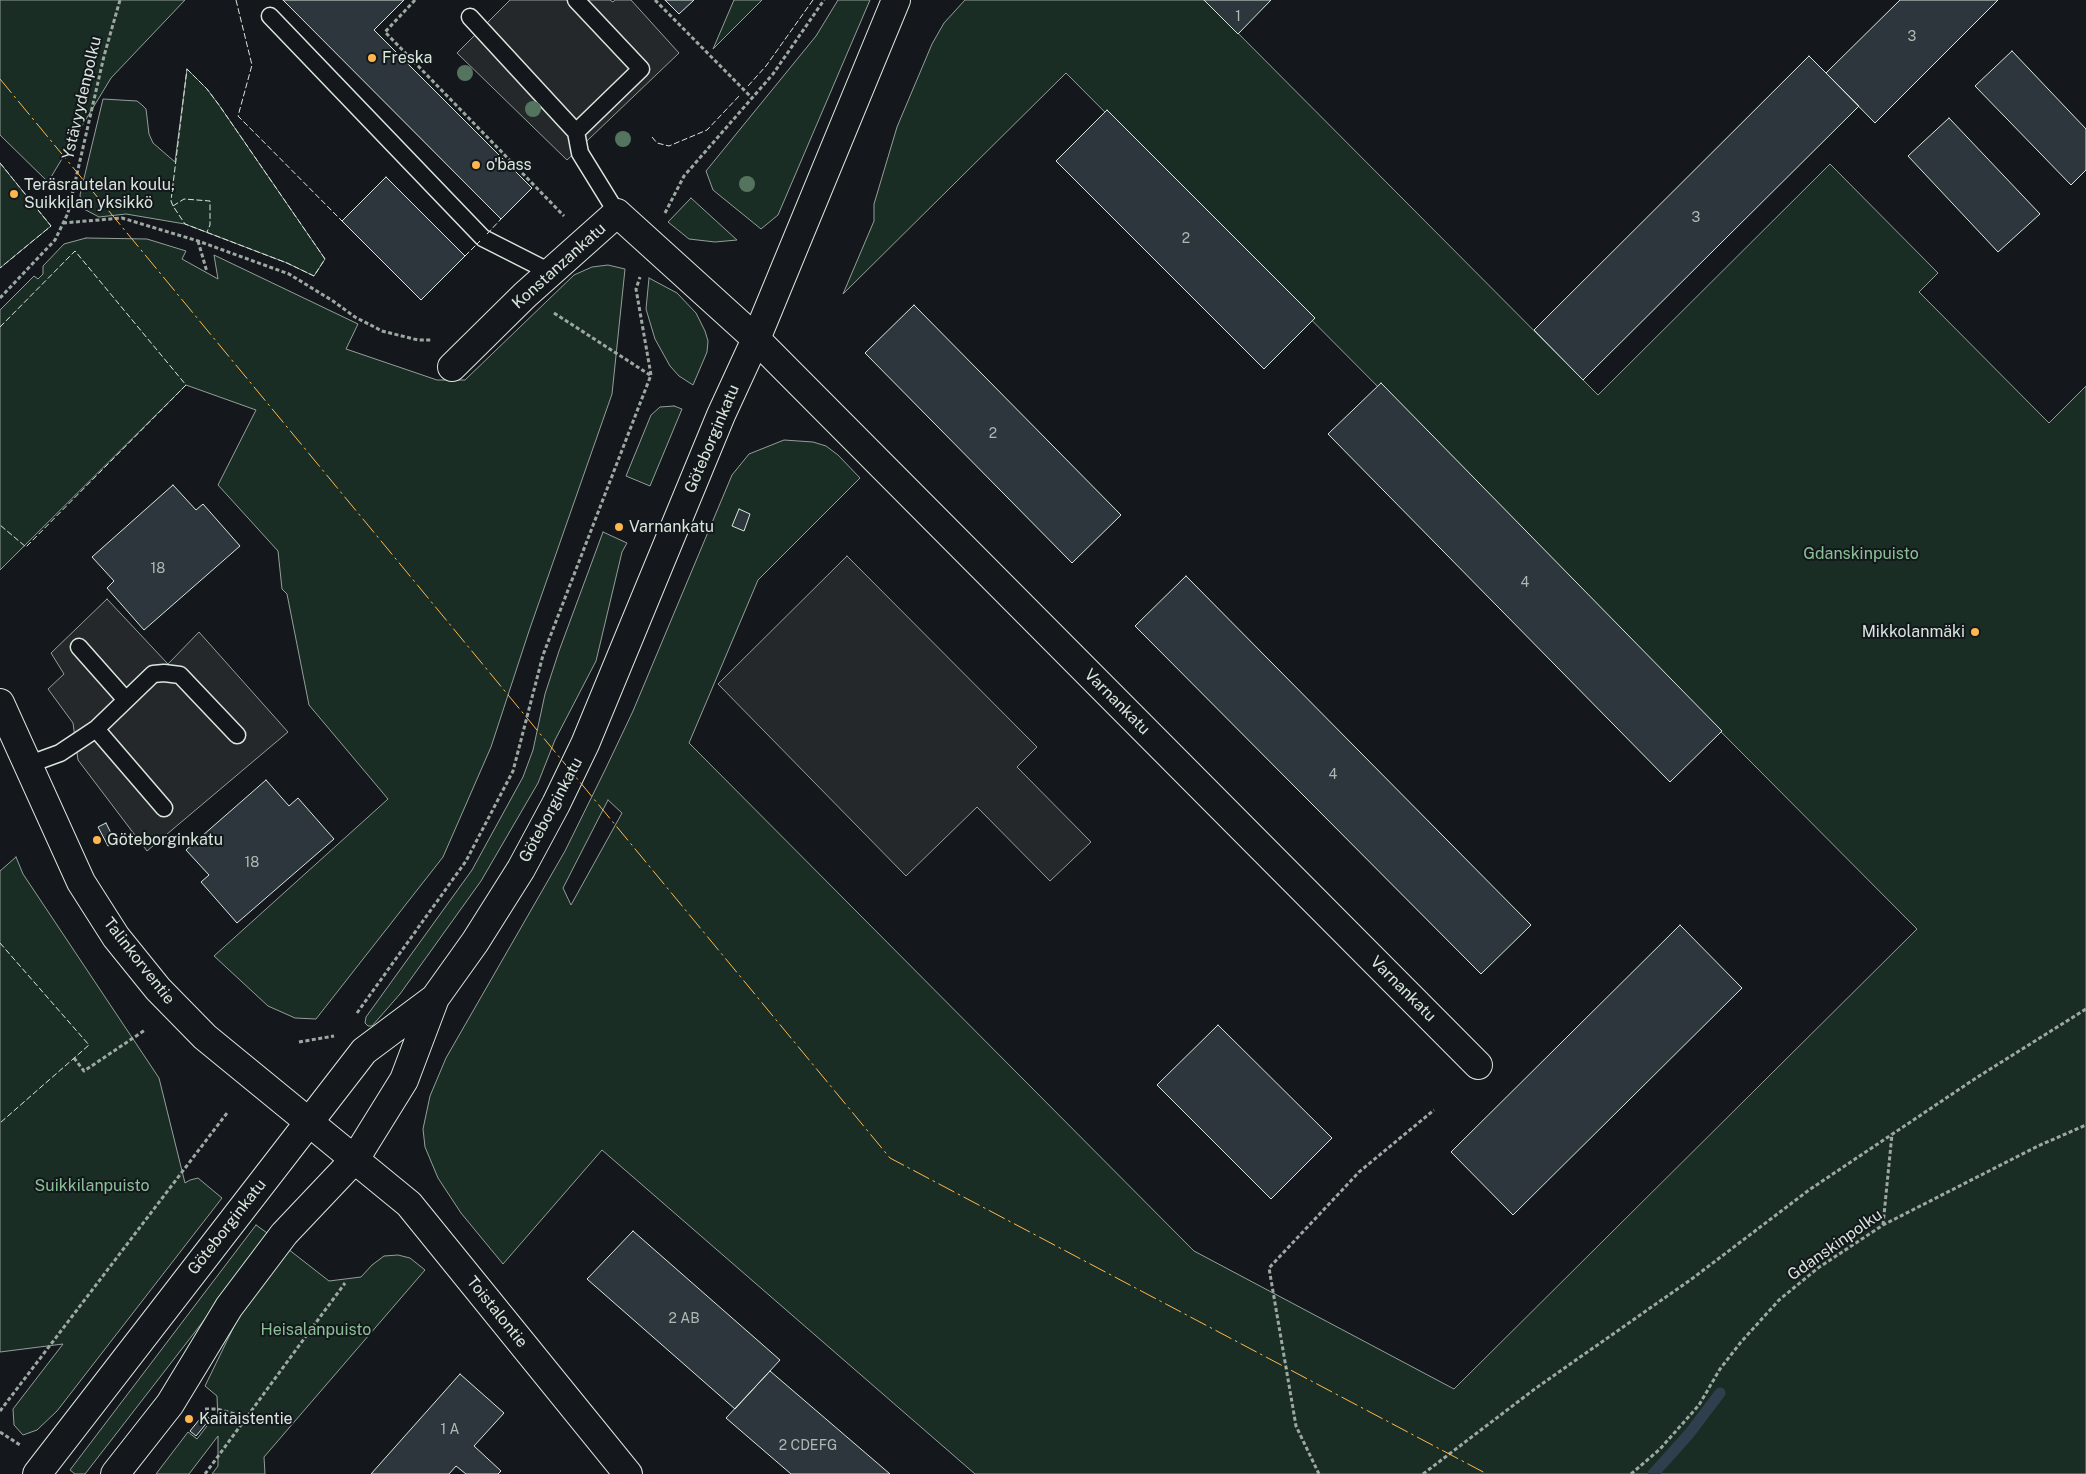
<!DOCTYPE html>
<meta charset="utf-8">
<style>
body{margin:0}
canvas{display:block;background:#14181c}
</style>
<canvas width="2086" height="1474"></canvas>
<script>
const ctx = document.querySelector('canvas').getContext('2d');
ctx.lineJoin = 'round';
function fillPath(path, color) {
  ctx.fillStyle = color;
  ctx.fill(path, 'evenodd');
}
function shape(rows) {
  const path = new Path2D();
  for (const r of rows) {
    path.moveTo(r[0], r[1]);
    for (let i = 2; i < r.length; i += 2) path.lineTo(r[i], r[i + 1]);
  }
  return path;
}
function trace(path, color, width, dash) {
  ctx.strokeStyle = color;
  ctx.lineWidth = width;
  ctx.lineCap = dash ? 'butt' : 'round';
  ctx.setLineDash(dash || []);
  ctx.stroke(path);
}
function drawText(font, color, halo, rows, align = 'center') {
  ctx.font = font + ' "Public Sans",sans-serif';
  ctx.lineWidth = 4;
  ctx.setLineDash([]);
  ctx.textBaseline = 'middle';
  ctx.strokeStyle = halo;
  ctx.fillStyle = color;
  for (const [text, x, y, turn = 0] of rows) {
    ctx.save();
    ctx.translate(x, y);
    ctx.rotate((+turn || 0) * Math.PI / 180);
    ctx.textAlign = isNaN(turn) ? turn : align;
    if (halo) ctx.strokeText(text, 0, 0);
    ctx.fillText(text, 0, 0);
    ctx.restore();
  }
}
const green = shape([
 [0,0,185,0,111,78,48,182,0,135,0,0],
 [734,0,762,0,713,49,734,0],
 [838,0,870,0,778,215,761,229,713,190,706,171,816,36,838,0],
 [965,0,1205,0,1598,395,1830,164,1938,273,1919,292,2049,423,2086,386,2086,1474,975,1474,602,1150,503,1264,461,1213,438,1178,425,1147,423,1129,430,1096,446,1058,565,851,605,770,633,711,732,475,749,454,784,440,813,442,826,446,838,455,860,478,758,580,689,743,1194,1251,1454,1389,1917,929,1066,73,843,294,874,221,874,204,897,127,932,44,944,23,965,0],
 [608,800,622,813,571,905,563,888,608,800],
 [187,69,207,89,219,105,325,259,314,276,287,263,185,224,126,214,99,217,82,208,80,195,103,99,137,101,142,105,146,109,149,134,153,143,175,162,187,69],
 [0,163,51,226,0,268,0,163],
 [691,198,737,240,715,242,689,239,668,222,691,198],
 [86,238,147,239,186,251,182,259,218,279,214,255,358,324,346,349,437,380,465,380,574,275,592,267,608,265,625,269,612,394,529,631,491,747,443,857,316,1019,295,1018,268,1006,214,956,388,799,309,705,287,594,282,589,278,551,218,485,256,410,186,385,0,570,0,310,34,276,38,279,43,274,43,266,64,244,86,238],
 [649,278,677,293,696,313,705,331,708,341,707,352,693,385,679,376,670,366,655,339,646,309,649,278],
 [674,406,682,409,650,486,626,476,651,415,660,407,674,406],
 [603,532,627,543,622,552,596,661,555,740,538,783,481,881,400,994,372,1026,368,1026,365,1023,366,1017,472,870,523,777,533,750,545,694,559,651,603,532],
 [16,857,23,874,159,1078,185,1183,190,1180,198,1178,222,1198,57,1411,37,1430,23,1435,14,1425,13,1409,63,1344,0,1352,0,871,16,857],
 [256,1225,270,1235,85,1474,75,1474,70,1470,256,1225],
 [288,1249,329,1281,361,1277,372,1265,384,1256,398,1255,410,1258,425,1270,264,1457,265,1474,212,1474,218,1466,218,1436,189,1474,156,1474,188,1432,197,1439,213,1418,218,1422,217,1396,205,1386,240,1314,288,1249]
]);
fillPath(green, '#1a2d24');
trace(green, '#939e99', 1);
const parking = shape([
 [510,0,610,0,613,2,615,0,631,0,679,53,567,160,457,53,510,0],
 [847,556,1037,747,1017,767,1091,842,1050,881,977,807,906,876,718,684,847,556],
 [107,599,168,664,199,632,288,732,147,851,78,760,73,723,48,689,64,674,51,653,107,599]
]);
fillPath(parking, '#24282b');
trace(parking, '#939e99', 1);
trace(shape([
 [1653,1474,1689,1434,1720,1393]
]), '#2f3f4d', 11);
const building = shape([
 [283,0,404,0,374,30,532,188,501,219,283,0],
 [665,0,694,0,679,14,665,0],
 [1204,0,1271,0,1238,34,1204,0],
 [1900,0,1998,0,1875,123,1826,73,1900,0],
 [2012,51,2086,129,2086,170,2071,185,1975,86,2012,51],
 [1809,56,1859,106,1583,380,1534,330,1809,56],
 [1107,110,1315,318,1264,369,1056,161,1107,110],
 [1949,118,2040,214,1998,252,1908,156,1949,118],
 [386,177,465,256,421,300,342,221,386,177],
 [914,305,1121,515,1072,563,865,353,914,305],
 [1381,383,1722,731,1670,782,1328,434,1381,383],
 [173,485,196,510,203,504,240,546,144,630,107,588,114,581,92,557,173,485],
 [739,509,750,514,744,531,732,526,739,509],
 [1186,576,1531,925,1481,974,1135,626,1186,576],
 [266,780,289,806,298,798,334,839,237,923,201,882,209,875,186,850,266,780],
 [106,823,116,843,108,846,98,827,106,823],
 [1680,925,1742,988,1513,1215,1451,1152,1680,925],
 [1218,1025,1332,1138,1271,1199,1157,1085,1218,1025],
 [633,1231,780,1360,735,1409,587,1279,633,1231],
 [770,1371,890,1474,791,1474,726,1418,770,1371],
 [460,1374,504,1413,474,1446,501,1471,498,1474,466,1474,456,1466,449,1474,371,1474,460,1374],
 [204,1414,210,1419,196,1436,190,1431,204,1414]
]);
fillPath(building, '#2c363c');
trace(building, '#d8e6dc', 1);
const lane = shape([
 [576,0,641,69,576,132,580,153,617,213],
 [270,16,483,238,550,272],
 [470,17,576,132],
 [79,647,126,700],
 [96,729,164,808],
 [27,765,60,753,96,729,153,674,164,673,180,675,237,735]
]);
const street = shape([
 [452,367,525,295,617,213,756,339,1478,1065],
 [0,703,81,882,116,937,158,989,205,1037,409,1204,628,1474]
]);
const secondary = shape([
 [37,1474,364,1051,435,998],
 [115,1474,170,1404,229,1307,284,1234,355,1159,404,1080,435,998,475,942,521,869,556,804,585,744,721,415,756,339,896,0]
]);
trace(lane, '#d8e6dc', 19);
trace(street, '#d8e6dc', 30);
trace(secondary, '#d8e6dc', 30);
trace(shape([
 [415,0,385,32,564,216],
 [655,0,752,98],
 [665,213,684,176,773,74,824,0],
 [63,223,122,218,198,241,289,274,333,301,355,317,382,331,418,340,432,340],
 [198,241,207,272],
 [0,298,55,240,68,213,104,56,120,0],
 [554,313,650,375],
 [357,1013,466,861,513,771,543,655,651,375,636,289,640,277],
 [299,1042,334,1036],
 [74,1058,84,1071,145,1030],
 [1883,1225,1892,1134],
 [205,1409,217,1409,246,1417],
 [0,1411,227,1113],
 [0,1432,20,1445],
 [205,1474,345,1283],
 [1319,1474,1296,1426,1269,1268,1359,1172,1434,1110],
 [1423,1474,1536,1388,1693,1278,1809,1190,1976,1078,2086,1009],
 [1631,1474,1660,1449,1699,1405,1720,1369,1741,1342,1779,1300,1818,1268,1883,1225,2038,1146,2086,1125]
]), '#9da8a2', 3, [4, 2.5]);
trace(lane, '#14181c', 16);
trace(street, '#14181c', 28);
trace(secondary, '#14181c', 28);
trace(shape([
 [236,0,252,65,238,116,342,221],
 [187,69,207,89,219,105,325,259,314,276,287,263,185,224,173,206,171,201,187,69],
 [748,86,766,66,813,0],
 [652,137,657,143,669,146,707,130,740,95],
 [0,163,51,226,0,268],
 [173,206,184,199,210,201,210,225,207,232],
 [487,234,501,219],
 [465,256,480,241],
 [0,327,75,251,186,385,26,547,0,525],
 [0,943,89,1045,0,1123]
]), '#d8e6dc', 1, [6, 2.5]);
trace(shape([
 [0,79,890,1158,1487,1474]
]), '#ffb74d', 1, [18, 4, 2.5, 4]);
ctx.fillStyle = '#55745f';
for (const [x, y] of [
 [465,73],
 [533,109],
 [623,139],
 [747,184]
]) {
  ctx.beginPath();
  ctx.arc(x, y, 8, 0, 2 * Math.PI);
  ctx.fill();
}
for (const [x, y, r, color] of [
 [372,58,5,"#ffb74d"],
 [476,165,5,"#ffb74d"],
 [14,194,5,"#ffb74d"],
 [619,527,5,"#ffb74d"],
 [1975,632,5,"#ffb74d"],
 [97,840,5,"#ffb74d"],
 [189,1419,5,"#ffb74d"]
]) {
  const dot = new Path2D();
  dot.arc(x, y, r, 0, 2 * Math.PI);
  ctx.fillStyle = color;
  ctx.fill(dot);
  trace(dot, '#14181c', 2);
}
drawText('14px', '#adbab4', null, [
 ["1",1238,17],
 ["3",1912,37],
 ["3",1696,218],
 ["2",1186,239],
 ["2",993,434],
 ["18",158,569],
 ["4",1525,583],
 ["4",1333,775],
 ["18",252,863],
 ["2 AB",684,1319],
 ["1 A",450,1430],
 ["2 CDEFG",808,1446]
]);
drawText('16px', '#d8e6dc', '#14181c', [
 ["Freska",382,58],
 ["o'bass",486,165],
 ["Teräsrautelan koulu,",24,185],
 ["Suikkilan yksikkö",24,203],
 ["Varnankatu",629,527],
 ["Mikkolanmäki",1965,632,"right"],
 ["Göteborginkatu",107,840],
 ["Kaitaistentie",199,1419]
], 'left');
drawText('16px', '#d8e6dc', '#14181c', [
 ["Ystävyydenpolku",82,98,-77],
 ["Konstanzankatu",559,266,-42],
 ["Göteborginkatu",712,439,-67],
 ["Varnankatu",1117,702,45],
 ["Göteborginkatu",551,810,-62],
 ["Talinkorventie",139,961,52],
 ["Varnankatu",1403,989,45],
 ["Göteborginkatu",227,1227,-52],
 ["Gdanskinpolku",1835,1245,-35],
 ["Toistalontie",497,1312,51]
]);
drawText('16px', '#8ac095', '#14181c', [
 ["Gdanskinpuisto",1861,554],
 ["Suikkilanpuisto",92,1186],
 ["Heisalanpuisto",316,1330]
]);
</script>
